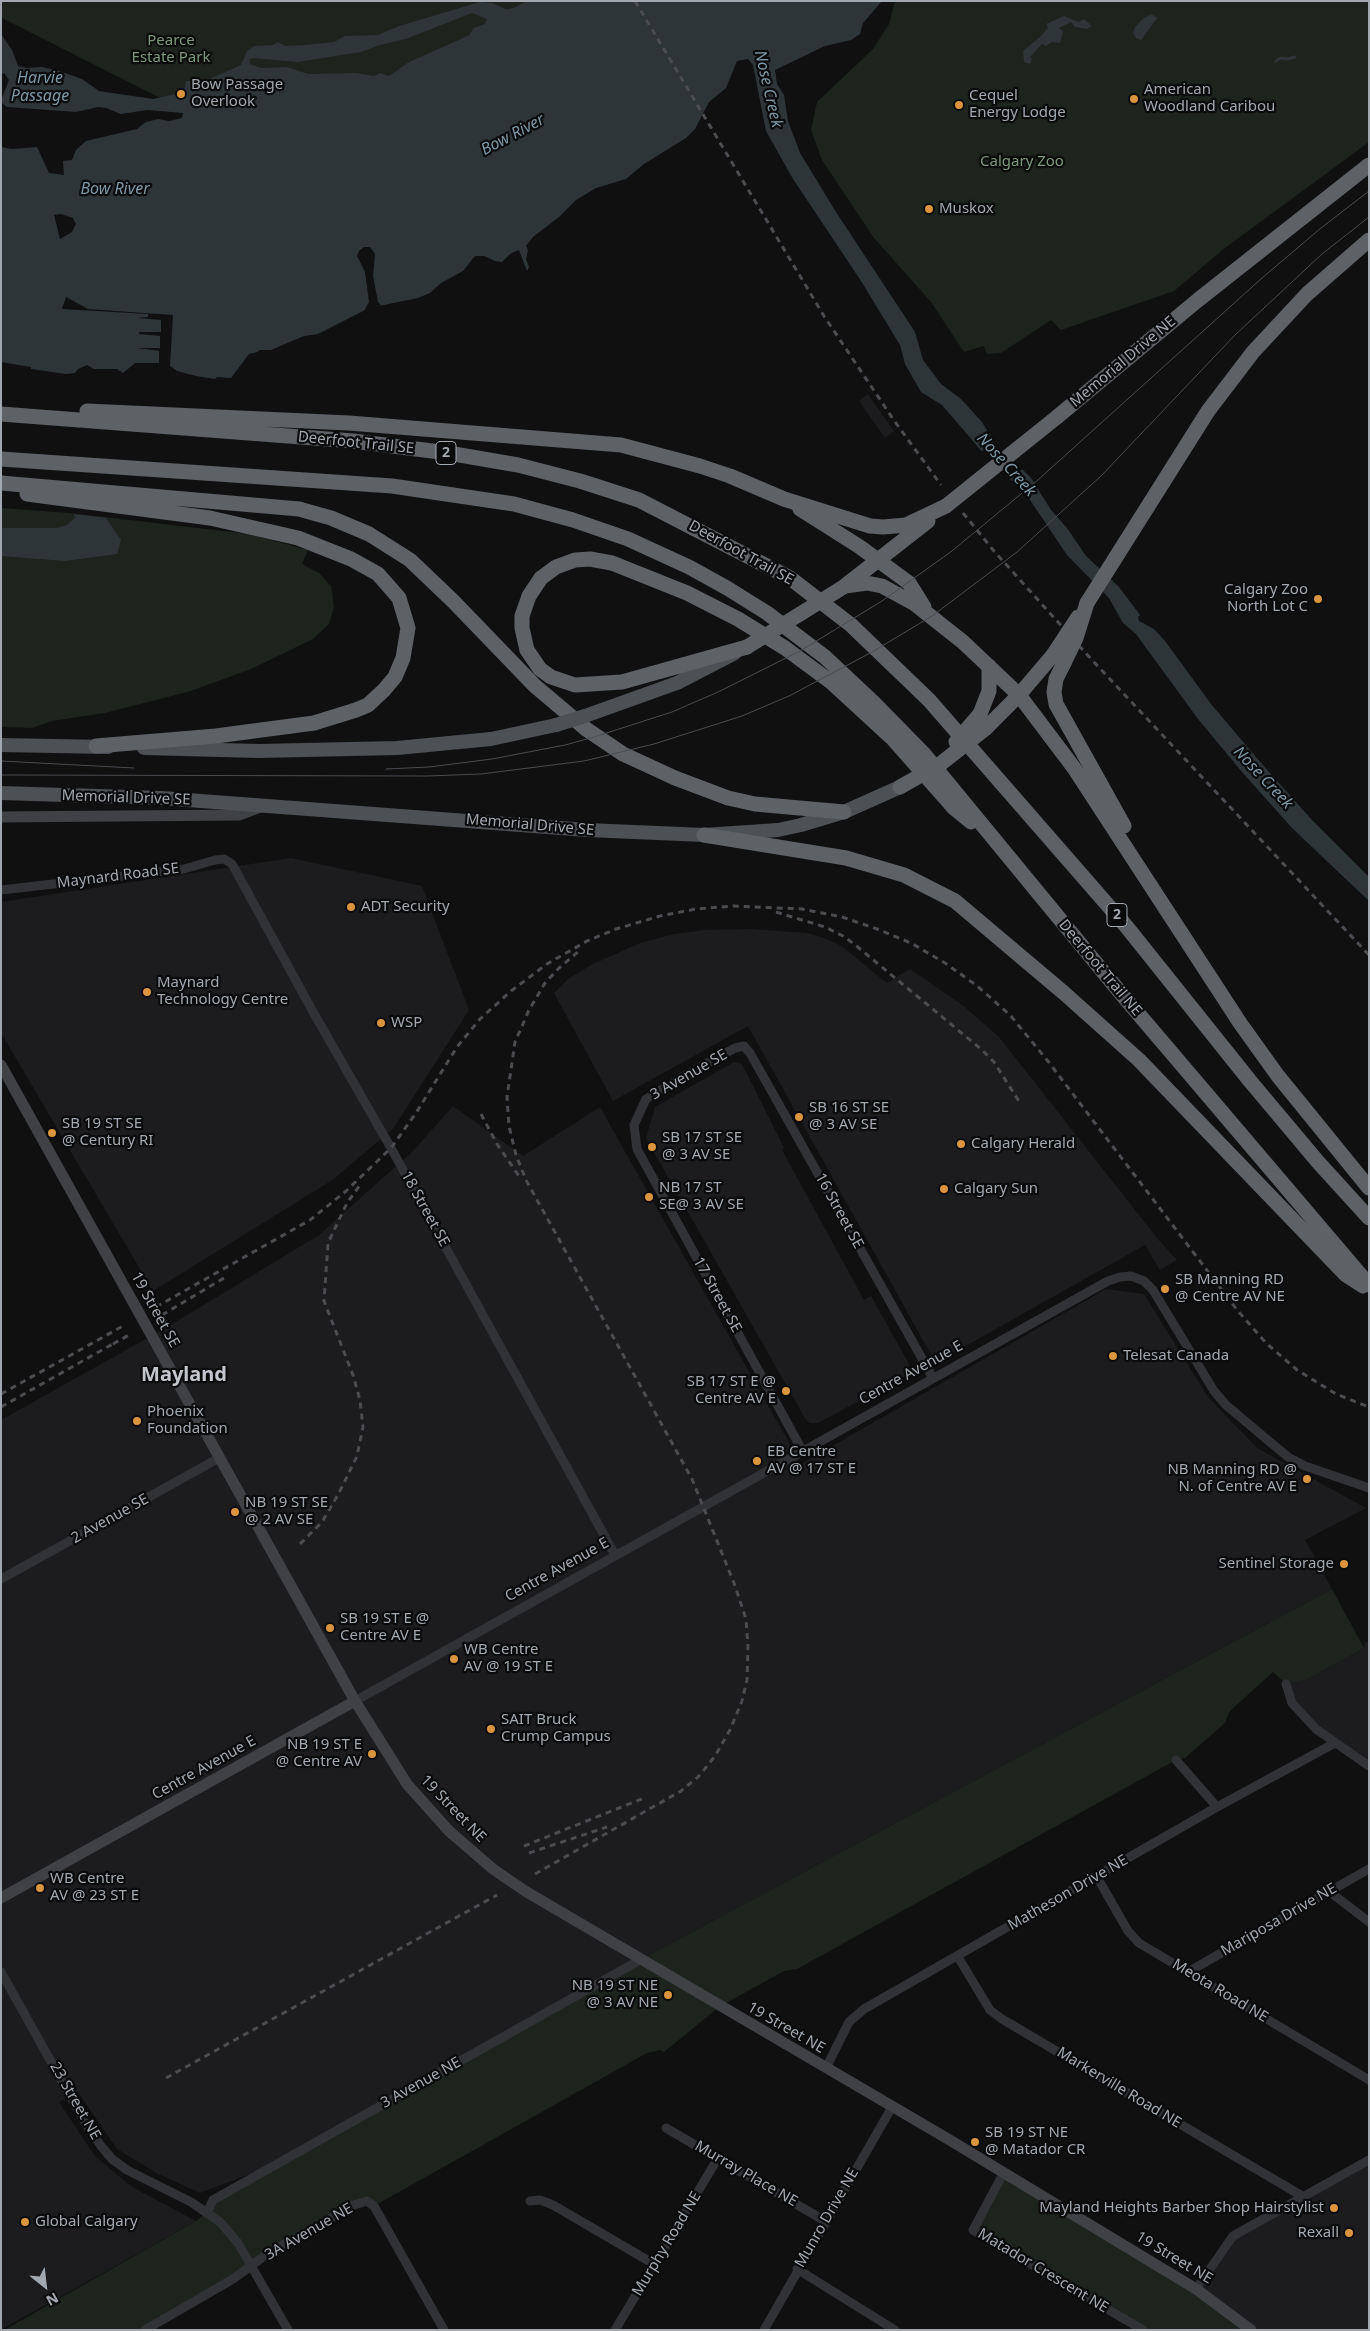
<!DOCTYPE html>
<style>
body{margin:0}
#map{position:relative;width:1370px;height:2331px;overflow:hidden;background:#101011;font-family:"Noto Sans",sans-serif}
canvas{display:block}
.frame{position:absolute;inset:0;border:2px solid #a2a8b0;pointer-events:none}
.north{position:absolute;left:20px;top:2261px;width:50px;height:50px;-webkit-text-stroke:4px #0b0b0c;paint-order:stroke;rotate:151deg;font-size:14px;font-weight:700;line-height:20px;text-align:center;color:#a2a8b0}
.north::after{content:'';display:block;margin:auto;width:18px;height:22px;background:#a2a8b0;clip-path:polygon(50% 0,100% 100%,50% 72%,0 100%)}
</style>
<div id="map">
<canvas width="1370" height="2331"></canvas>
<div class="frame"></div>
<div class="north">N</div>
</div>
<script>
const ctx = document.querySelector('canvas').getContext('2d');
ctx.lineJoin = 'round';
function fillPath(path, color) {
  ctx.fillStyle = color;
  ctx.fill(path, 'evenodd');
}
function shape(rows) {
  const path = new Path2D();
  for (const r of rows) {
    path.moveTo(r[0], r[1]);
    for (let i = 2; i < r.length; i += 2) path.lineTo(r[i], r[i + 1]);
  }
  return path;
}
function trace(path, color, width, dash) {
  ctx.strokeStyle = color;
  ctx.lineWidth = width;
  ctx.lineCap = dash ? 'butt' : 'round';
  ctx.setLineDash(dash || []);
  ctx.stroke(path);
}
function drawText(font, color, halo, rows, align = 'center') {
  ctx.font = font + ' "Noto Sans",sans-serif';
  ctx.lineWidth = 4.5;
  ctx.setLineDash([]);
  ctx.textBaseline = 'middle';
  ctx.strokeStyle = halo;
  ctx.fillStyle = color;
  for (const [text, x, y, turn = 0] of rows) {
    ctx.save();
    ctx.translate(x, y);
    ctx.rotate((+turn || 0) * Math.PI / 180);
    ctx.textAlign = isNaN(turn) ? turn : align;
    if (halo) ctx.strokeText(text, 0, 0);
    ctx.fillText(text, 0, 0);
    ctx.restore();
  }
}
fillPath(shape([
 [868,394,894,431,885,438,859,401],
 [291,858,422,886,469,1010,393,1129,331,1181,153,1291,1,1033,1,902],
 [752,929,807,933,821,937,840,945,887,983,910,969,965,1007,999,1037,1157,1238,1177,1260,1160,1270,1145,1245,939,1361,934,1360,748,1026,613,1101,554,993,568,979,591,965,640,943,674,934,705,930],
 [734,1062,742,1064,784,1148,782,1150,864,1300,871,1296,909,1364,907,1375,818,1423,810,1423,806,1420,646,1138,655,1107],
 [453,1106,523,1156,600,1107,801,1464,1106,1289,1144,1294,1208,1397,1257,1448,1366,1508,1305,1540,1332,1589,640,1960,278,2163,200,2193,158,2174,117,2149,78,2092,59,2102,95,2156,132,2187,196,2221,1,2330,1,1420,169,1326,319,1235,413,1151],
 [1369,1641,1369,1764,1346,1749,1292,1703,1286,1684,1306,1680,1364,1648,1365,1643],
 [1369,2163,1369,2330,1251,2330,1196,2289,1233,2236]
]), '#1c1c1e');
fillPath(shape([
 [1,1,541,1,383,87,172,104,4,19,1,16],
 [895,1,1369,1,1369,142,1225,248,1174,291,1061,330,1051,320,1001,353,987,354,984,346,964,352,931,302,874,238,822,160,811,130,817,102,873,49,889,24],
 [1,508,70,513,249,534,308,550,302,564,319,573,331,586,334,607,329,624,313,639,251,669,191,691,105,713,52,721,32,728,1,727],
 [1332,1589,1364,1648,1306,1680,1286,1684,1273,1672,1229,1712,1225,1723,1185,1758,1176,1760,797,1969,784,1971,719,2007,664,2052,660,2050,647,2053,374,2206,354,2205,145,2330,4,2330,196,2221,207,2213,213,2200,640,1960],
 [1003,2174,1251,2330,1143,2330,973,2230]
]), '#1d231d');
fillPath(shape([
 [527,1,882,1,863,23,860,34,851,40,825,46,775,70,777,84,784,95,788,121,800,153,836,212,915,332,923,360,941,384,961,399,982,422,992,439,1031,478,1051,510,1067,528,1086,556,1119,587,1140,615,1138,617,1139,621,1154,629,1165,641,1211,704,1261,763,1312,820,1369,877,1369,901,1292,828,1242,772,1198,719,1136,634,1123,623,1109,598,1067,555,1020,485,1003,476,942,405,921,392,905,364,900,345,861,281,793,179,766,131,753,65,748,59,737,61,726,88,709,102,695,129,686,138,644,164,626,179,596,188,576,200,559,217,533,237,526,246,528,250,526,259,529,267,527,271,519,250,510,254,502,262,495,261,484,256,475,256,463,271,441,283,430,293,418,298,369,308,318,334,304,336,271,350,260,350,257,352,249,354,231,378,217,377,215,379,196,376,177,371,170,366,173,315,88,309,66,297,62,309,148,314,148,317,137,318,161,320,161,332,139,332,139,334,160,336,160,348,138,348,159,351,159,363,135,363,123,373,117,369,94,369,87,365,78,369,75,373,66,374,31,369,31,367,1,362,1,147,12,149,37,147,49,173,64,175,63,161,72,160,76,150,86,141,137,129,146,122,158,119,169,121,182,118,183,113,147,110,121,114,106,108,98,107,76,112,7,107,3,104,1,100,9,80,4,73,1,74,1,34,12,50,18,66,27,68,42,67,59,71,82,79,99,91,153,99,184,92,186,81,199,81,214,77,241,65,247,51,254,46,273,45,278,42,285,46,304,45,334,42,345,36,378,35,399,26,480,2,492,3,506,9,514,8],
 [472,13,487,19,485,24,474,28,469,35,461,39,409,62,389,76,380,73,374,76,355,73,308,74,287,67,261,68,250,64,249,60,252,58,298,62,361,52,380,45,406,39],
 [61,214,73,218,76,224,72,232,60,239,54,215],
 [1151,14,1157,18,1141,40,1136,38,1133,33,1135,27,1144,18],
 [1064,16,1079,22,1084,19,1092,26,1087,29,1075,27,1071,22,1059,28,1063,31,1060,43,1052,42,1046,46,1042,44,1030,57,1032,59,1030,64,1024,62,1023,51,1041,36,1048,28,1046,24],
 [74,514,106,518,121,540,117,554,65,561,1,556,1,528,57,528,67,525,75,518]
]), '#2d3539');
fillPath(shape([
 [364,247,370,247,375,254,373,276,378,302,381,305,364,311,369,302,365,272,357,256,359,251],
 [996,440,1025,467,1007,481,994,472,980,453]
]), '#101011');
trace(shape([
 [1276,61,1281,58,1287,59,1295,57]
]), '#2d3539', 3);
trace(shape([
 [1,890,184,869,215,860,224,859,232,864,312,1010,391,1148,615,1555],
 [802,1450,637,1149,634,1125,646,1099,684,1076,735,1048,744,1046,750,1053,933,1378],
 [1,1579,219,1458],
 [1286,1684,1292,1703,1316,1729,1369,1766],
 [355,1701,1108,1281,1120,1277,1131,1276,1144,1281,1153,1290,1214,1391,1226,1405,1264,1437,1288,1457,1305,1466,1369,1488],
 [1176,1760,1217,1807],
 [1097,1877,1128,1931,1139,1943,1369,2080],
 [1330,1892,1369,1922],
 [958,1957,990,2010,1002,2019,1302,2196],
 [1,1972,87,2126,101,2146,112,2159,127,2170,191,2202,220,2222,238,2243,288,2330],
 [1188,1972,1369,1869],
 [826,2068,849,2022,864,2009,1217,1807,1335,1743],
 [666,2128,825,2221],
 [1003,2174,973,2230,1143,2330],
 [530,2201,540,2200,553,2205,654,2264],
 [207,2213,213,2200,640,1960],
 [797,2269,895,2330],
 [1196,2289,1233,2236,1369,2160],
 [145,2330,233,2279,267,2254,354,2205,367,2201,374,2206,444,2330],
 [615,2330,718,2158],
 [764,2330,892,2107]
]), '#313235', 9);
trace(shape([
 [1,817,239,815,263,806],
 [1,1065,355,1701,407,1784,449,1831,493,1869,525,1891,948,2139,1196,2289,1251,2330],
 [1,1898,355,1701]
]), '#3f4145', 11);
trace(shape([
 [585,716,677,683,735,653],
 [1,745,108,747],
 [144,748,259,751,397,748,491,739,556,725],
 [1,793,161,798,587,830,704,835,778,830,801,825,844,812,900,787]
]), '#4d5054', 14);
trace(shape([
 [87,411,349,423,621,445,700,466,730,476,784,499,870,526,883,527,906,525,946,506],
 [1,414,353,441,448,453,518,465,580,481,639,500,790,578,851,625,929,700,1126,926,1250,1081,1318,1162,1369,1218],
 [1057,417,1198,300,1369,165],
 [1,459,392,486,514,504,573,520,628,539,689,567,727,588,767,613,825,657,874,703,924,754,1119,991,1369,1285],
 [1,483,299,509,331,518,369,534,410,560,453,601,535,686,586,729,623,754,675,778,728,798,755,804,844,812],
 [27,494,210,518,298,538,351,559,378,574,399,598,408,628,403,658,395,677,384,690,368,705,356,710,314,723,216,736,96,746],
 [800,509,860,547,909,583,924,607],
 [846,585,928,521],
 [845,586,867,583,882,586,915,604,963,642,1019,695,1074,768,1240,1023,1278,1076,1369,1188],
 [1087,603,1208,411,1253,352,1307,294,1369,240],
 [747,647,622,682,575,685,551,677,540,669,527,650,522,628,522,616,529,596,541,578,556,567,575,560,590,559,612,563,687,593,738,619,785,648,831,682,893,739,954,808,971,822],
 [1064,663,1056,679,1054,692,1056,704,1124,826],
 [980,714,989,691,989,666],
 [986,728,1019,695,1053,655],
 [704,835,846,858,904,875,955,901,1064,993,1139,1060,1346,1275,1363,1286]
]), '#5e6166', 15);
trace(shape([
 [1,761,134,768],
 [386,769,429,767,492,759,565,745,594,737,672,712,718,692,800,651,882,601,952,551,1039,479,1262,278,1321,228,1369,191],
 [1,775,427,776,481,774,584,761,654,744,742,716,789,696,872,652,932,616,1017,552,1101,476,1235,335,1322,254,1369,217]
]), '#4a4c50', 1);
trace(shape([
 [635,1,824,316,893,419,941,485],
 [963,513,994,551,1092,660,1369,955],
 [776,912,825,927,843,936,854,944,981,1049,994,1062,1020,1103],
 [481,1114,497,1144,521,1179],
 [156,1307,310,1220,345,1192,391,1148,416,1113,457,1047,480,1019,511,991,547,964,587,941,616,929,660,916,696,909,734,906,802,909,842,917,877,929,911,943,945,963,976,985,1010,1015,1047,1060,1238,1311,1266,1343,1297,1370,1336,1394,1369,1407],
 [162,1315,224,1278],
 [113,1344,129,1335],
 [1,1394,123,1326],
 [1,1407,118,1341],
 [300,1544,322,1522,339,1493,357,1456,363,1427,360,1400,353,1375,324,1301,328,1243,347,1203,360,1185],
 [524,1846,644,1798],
 [529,1853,607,1827],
 [535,1874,681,1791,699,1776,715,1756,730,1730,742,1701,747,1680,748,1647,746,1619,734,1583,692,1479,526,1180,516,1155,509,1126,507,1097,515,1042,529,1010,545,983,559,968,579,951],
 [166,2078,497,1895]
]), '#4a4c50', 3, [6, 5]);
trace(shape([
 [556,725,585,716]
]), '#4d5054', 14);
trace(shape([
 [946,506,1057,417],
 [747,647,845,586],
 [1053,655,1078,617],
 [1064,663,1076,638,1087,603],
 [956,742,980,714],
 [900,787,939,765,986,728]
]), '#5e6166', 15);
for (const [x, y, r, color] of [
 [181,94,5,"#da953e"],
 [1134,99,5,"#da953e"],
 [959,105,5,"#da953e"],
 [929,209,5,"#da953e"],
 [1318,599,5,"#da953e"],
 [351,907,5,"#da953e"],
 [147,992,5,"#da953e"],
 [381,1023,5,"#da953e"],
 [799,1117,5,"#da953e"],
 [52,1133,5,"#da953e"],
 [961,1144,5,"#da953e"],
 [652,1147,5,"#da953e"],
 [944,1189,5,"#da953e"],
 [649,1197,5,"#da953e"],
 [1165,1289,5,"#da953e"],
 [1113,1356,5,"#da953e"],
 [786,1391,5,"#da953e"],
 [137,1421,5,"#da953e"],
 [757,1461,5,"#da953e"],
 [1307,1479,5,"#da953e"],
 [235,1512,5,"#da953e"],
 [1344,1564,5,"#da953e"],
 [330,1628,5,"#da953e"],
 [454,1659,5,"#da953e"],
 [491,1729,5,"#da953e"],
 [372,1754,5,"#da953e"],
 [40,1888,5,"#da953e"],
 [668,1995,5,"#da953e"],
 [975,2142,5,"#da953e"],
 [1334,2208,5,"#da953e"],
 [25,2222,5,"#da953e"],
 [1349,2233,5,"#da953e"]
]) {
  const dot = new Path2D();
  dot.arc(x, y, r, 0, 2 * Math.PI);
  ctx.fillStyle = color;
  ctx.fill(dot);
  trace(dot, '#0b0b0c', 2);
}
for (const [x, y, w] of [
 [446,453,20],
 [1117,915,20]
]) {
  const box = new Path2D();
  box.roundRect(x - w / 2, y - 11.5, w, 23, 4);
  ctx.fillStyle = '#0b0b0c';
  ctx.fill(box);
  trace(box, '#a2a8b0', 1);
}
drawText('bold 14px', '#a2a8b0', null, [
 ["2",446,453],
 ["2",1117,915]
]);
drawText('15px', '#7d997b', '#0b0b0c', [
 ["Pearce",171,41],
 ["Estate Park",171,58],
 ["Calgary Zoo",1022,162]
]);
drawText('15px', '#a2a8b0', '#0b0b0c', [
 ["Bow Passage",191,85],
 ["Overlook",191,102],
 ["American",1144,90],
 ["Woodland Caribou",1144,107],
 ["Cequel",969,96],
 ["Energy Lodge",969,113],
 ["Muskox",939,209],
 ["Calgary Zoo",1308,590,"right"],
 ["North Lot C",1308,607,"right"],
 ["ADT Security",361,907],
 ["Maynard",157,983],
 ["Technology Centre",157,1000],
 ["WSP",391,1023],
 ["SB 16 ST SE",809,1108],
 ["@ 3 AV SE",809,1125],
 ["SB 19 ST SE",62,1124],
 ["@ Century RI",62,1141],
 ["SB 17 ST SE",662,1138],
 ["@ 3 AV SE",662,1155],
 ["Calgary Herald",971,1144],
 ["NB 17 ST",659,1188],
 ["SE@ 3 AV SE",659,1205],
 ["Calgary Sun",954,1189],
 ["SB Manning RD",1175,1280],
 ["@ Centre AV NE",1175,1297],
 ["Telesat Canada",1123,1356],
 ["SB 17 ST E @",776,1382,"right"],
 ["Centre AV E",776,1399,"right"],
 ["Phoenix",147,1412],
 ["Foundation",147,1429],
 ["EB Centre",767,1452],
 ["AV @ 17 ST E",767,1469],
 ["NB Manning RD @",1297,1470,"right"],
 ["N. of Centre AV E",1297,1487,"right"],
 ["NB 19 ST SE",245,1503],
 ["@ 2 AV SE",245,1520],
 ["Sentinel Storage",1334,1564,"right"],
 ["SB 19 ST E @",340,1619],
 ["Centre AV E",340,1636],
 ["WB Centre",464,1650],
 ["AV @ 19 ST E",464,1667],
 ["SAIT Bruck",501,1720],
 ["Crump Campus",501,1737],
 ["NB 19 ST E",362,1745,"right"],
 ["@ Centre AV",362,1762,"right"],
 ["WB Centre",50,1879],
 ["AV @ 23 ST E",50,1896],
 ["NB 19 ST NE",658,1986,"right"],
 ["@ 3 AV NE",658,2003,"right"],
 ["SB 19 ST NE",985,2133],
 ["@ Matador CR",985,2150],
 ["Mayland Heights Barber Shop Hairstylist",1324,2208,"right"],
 ["Global Calgary",35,2222],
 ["Rexall",1339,2233,"right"]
], 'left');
drawText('15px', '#a2a8b0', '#0b0b0c', [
 ["Memorial Drive NE",1123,362,-40],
 ["Deerfoot Trail SE",356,443,6],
 ["Deerfoot Trail SE",741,553,29],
 ["Memorial Drive SE",126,798,2],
 ["Memorial Drive SE",530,825,5],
 ["Maynard Road SE",118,876,-7],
 ["Deerfoot Trail NE",1100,968,50],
 ["3 Avenue SE",689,1075,-30],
 ["18 Street SE",425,1209,61],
 ["16 Street SE",839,1211,61],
 ["17 Street SE",717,1295,61],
 ["19 Street SE",155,1310,61],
 ["Centre Avenue E",911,1373,-29],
 ["2 Avenue SE",110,1519,-29],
 ["Centre Avenue E",557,1570,-29],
 ["Centre Avenue E",204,1768,-29],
 ["19 Street NE",453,1809,46],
 ["Matheson Drive NE",1068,1893,-30],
 ["Mariposa Drive NE",1279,1920,-30],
 ["Meota Road NE",1220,1991,31],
 ["19 Street NE",786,2028,30],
 ["3 Avenue NE",421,2083,-29],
 ["Markerville Road NE",1119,2088,31],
 ["23 Street NE",75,2101,60],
 ["Murray Place NE",746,2174,30],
 ["Munro Drive NE",827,2218,-60],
 ["3A Avenue NE",309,2232,-30],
 ["Murphy Road NE",667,2244,-59],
 ["19 Street NE",1174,2258,31],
 ["Matador Crescent NE",1043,2271,31]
]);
drawText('italic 16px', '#7d98a7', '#0b0b0c', [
 ["Harvie",40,78],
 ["Passage",40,96],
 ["Nose Creek",768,89,77],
 ["Bow River",513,135,-28],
 ["Bow River",115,189],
 ["Nose Creek",1006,465,48],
 ["Nose Creek",1263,778,47]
]);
drawText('bold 20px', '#c3c6cc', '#0b0b0c', [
 ["Mayland",184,1375]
]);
</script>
